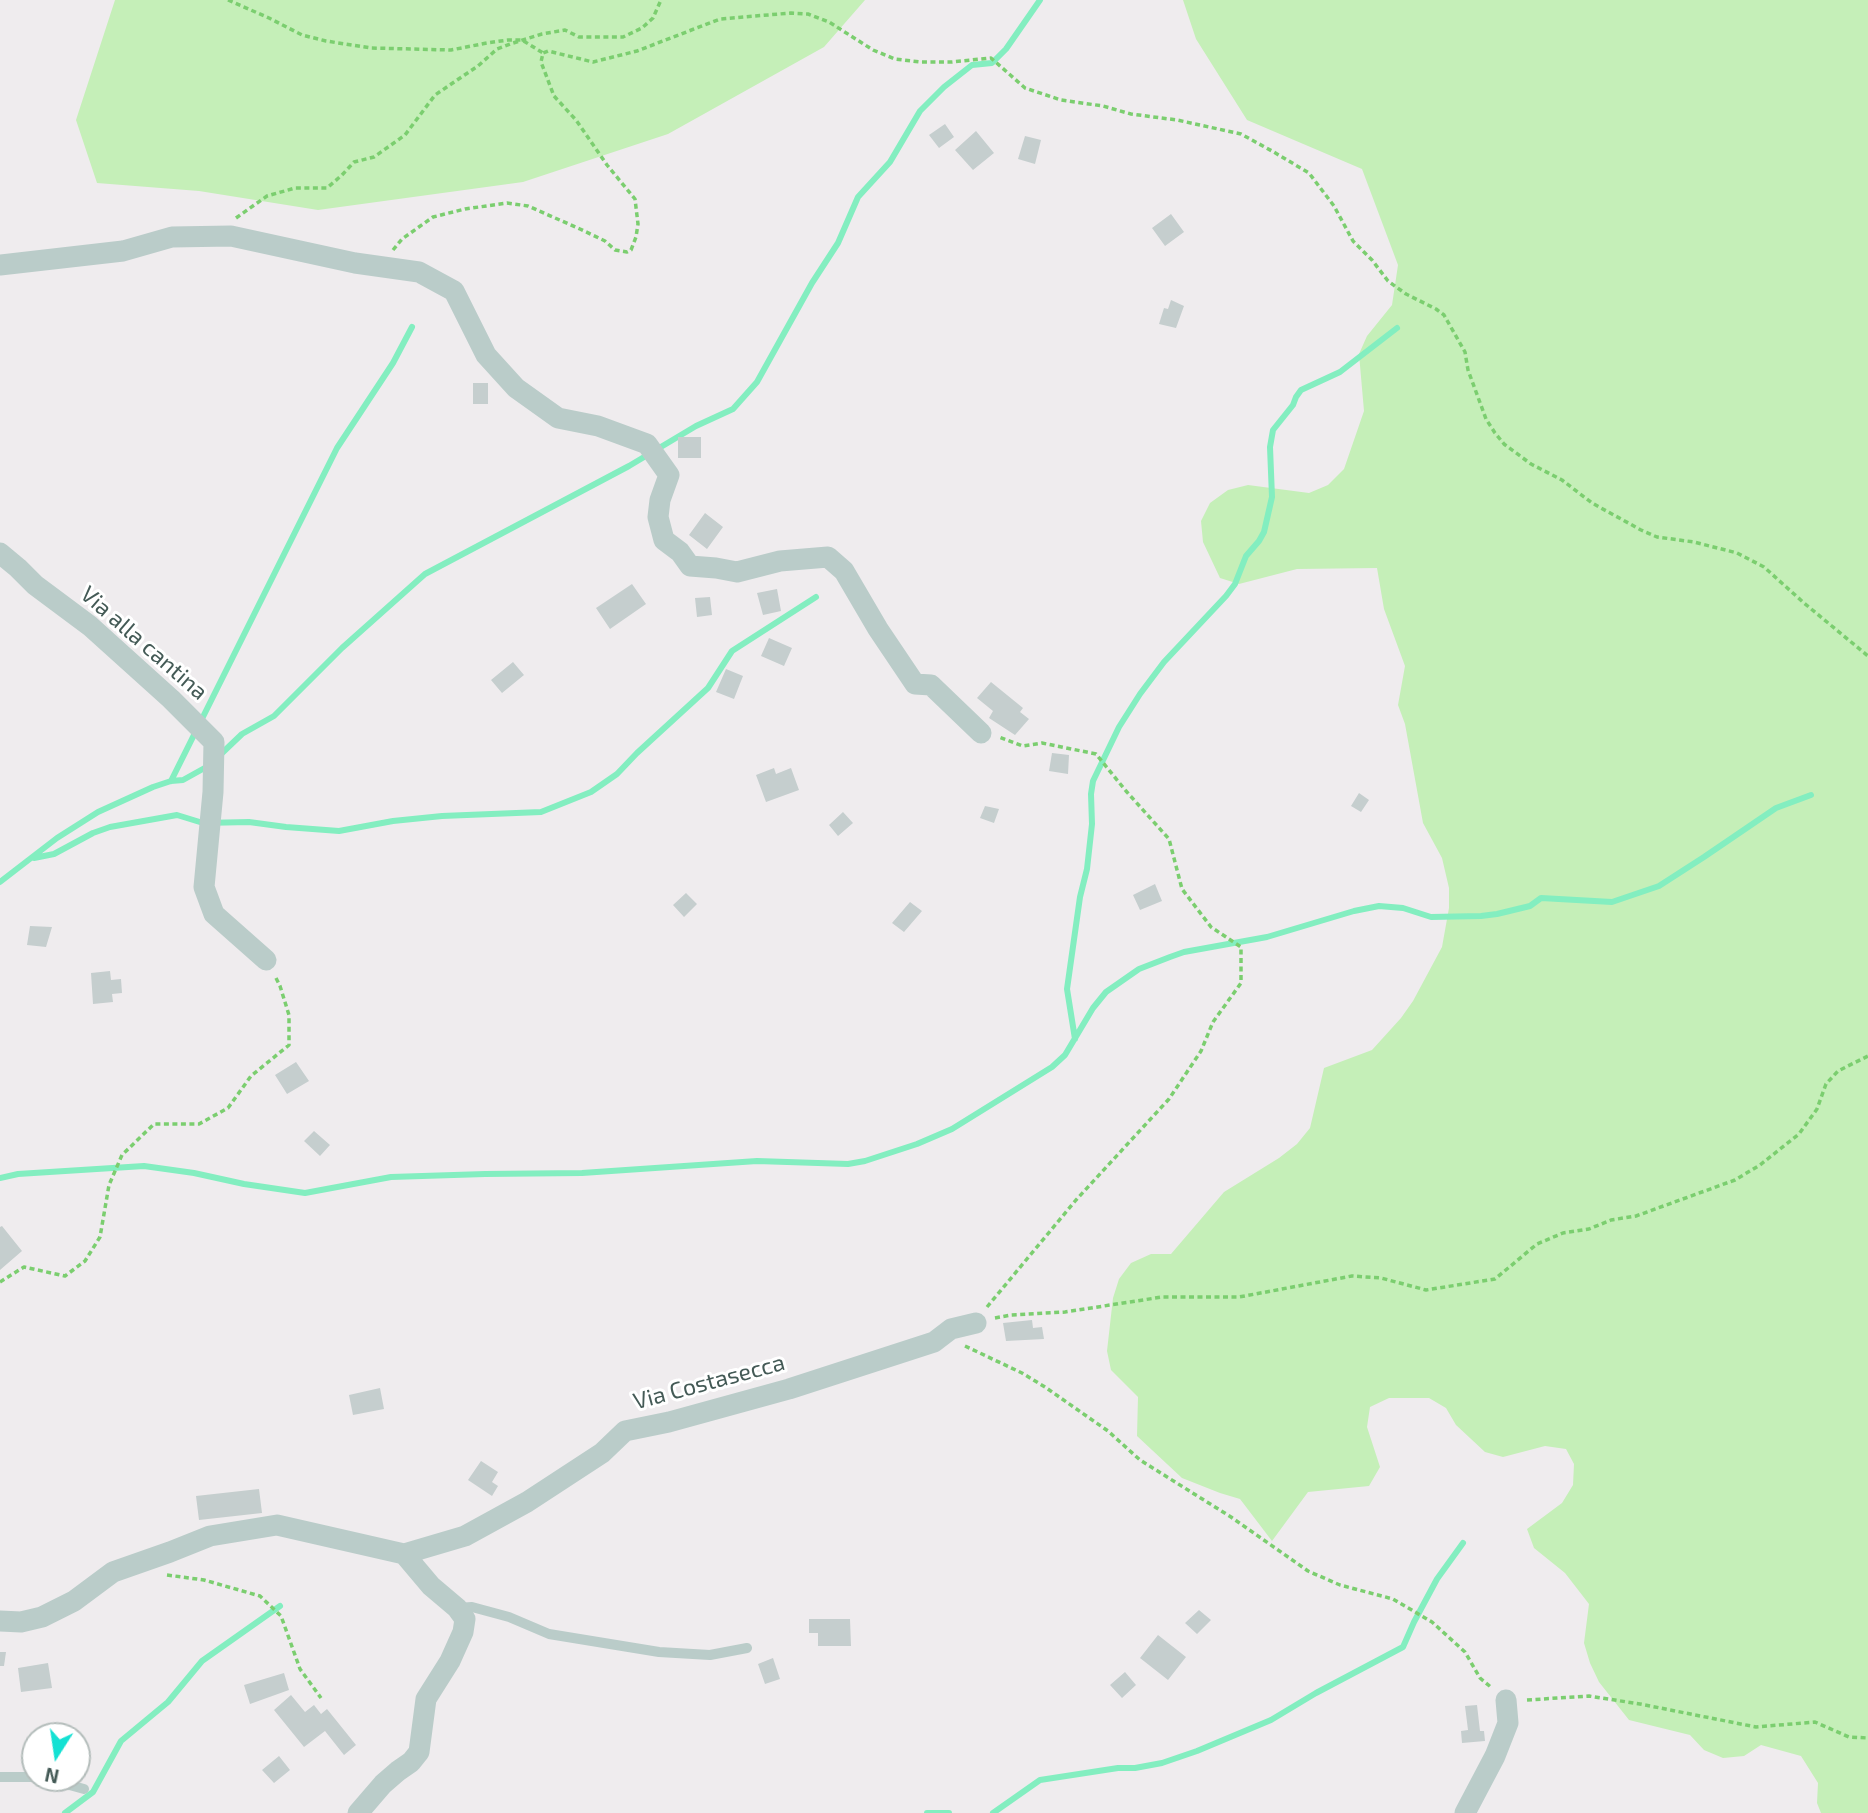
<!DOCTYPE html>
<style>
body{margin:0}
#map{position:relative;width:1868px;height:1813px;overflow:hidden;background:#efecee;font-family:"Exo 2",sans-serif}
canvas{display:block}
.north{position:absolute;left:21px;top:1722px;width:70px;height:70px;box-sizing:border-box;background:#fff;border:2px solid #b4bdbb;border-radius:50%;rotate:192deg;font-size:19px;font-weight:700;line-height:28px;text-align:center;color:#445a56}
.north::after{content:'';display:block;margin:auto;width:24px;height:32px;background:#14e1d3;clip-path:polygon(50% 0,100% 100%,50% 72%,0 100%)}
</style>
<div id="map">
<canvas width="1868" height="1813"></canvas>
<div class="north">N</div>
</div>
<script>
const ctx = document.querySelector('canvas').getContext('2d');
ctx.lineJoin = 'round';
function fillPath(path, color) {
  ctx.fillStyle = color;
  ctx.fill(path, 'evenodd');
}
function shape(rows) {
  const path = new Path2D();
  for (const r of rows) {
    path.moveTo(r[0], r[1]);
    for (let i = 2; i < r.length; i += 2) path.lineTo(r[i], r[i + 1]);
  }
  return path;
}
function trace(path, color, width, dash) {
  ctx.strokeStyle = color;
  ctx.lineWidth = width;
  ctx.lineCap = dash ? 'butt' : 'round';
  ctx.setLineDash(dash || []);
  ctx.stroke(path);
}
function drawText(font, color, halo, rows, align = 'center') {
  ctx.font = font + ' "Exo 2",sans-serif';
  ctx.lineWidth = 6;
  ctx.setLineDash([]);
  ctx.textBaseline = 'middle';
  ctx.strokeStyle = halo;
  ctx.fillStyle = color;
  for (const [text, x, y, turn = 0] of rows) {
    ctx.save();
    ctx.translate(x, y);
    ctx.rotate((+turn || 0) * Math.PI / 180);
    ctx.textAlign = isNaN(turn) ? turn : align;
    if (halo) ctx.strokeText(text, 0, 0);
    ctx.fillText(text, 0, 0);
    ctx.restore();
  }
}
fillPath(shape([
 [115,0,865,0,824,47,668,134,523,182,318,210,199,191,97,183,76,120],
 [1183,0,1868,0,1868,1813,1821,1813,1817,1803,1818,1783,1801,1756,1761,1745,1744,1756,1723,1758,1704,1750,1690,1735,1629,1720,1599,1682,1590,1663,1584,1643,1589,1604,1565,1573,1534,1548,1527,1529,1562,1503,1573,1485,1574,1464,1566,1449,1545,1446,1503,1457,1485,1452,1456,1425,1446,1408,1429,1398,1389,1398,1370,1407,1367,1427,1380,1467,1369,1486,1308,1492,1272,1541,1240,1499,1220,1493,1182,1478,1137,1436,1138,1397,1111,1370,1107,1351,1113,1298,1119,1279,1131,1263,1151,1254,1171,1254,1224,1192,1279,1158,1297,1144,1310,1128,1324,1068,1372,1050,1401,1018,1413,1001,1442,947,1449,908,1449,888,1442,858,1423,823,1405,724,1398,705,1405,666,1384,609,1377,568,1297,569,1239,584,1220,578,1203,542,1201,521,1210,503,1228,490,1248,485,1309,493,1328,485,1344,469,1364,411,1359,354,1367,336,1392,305,1398,265,1362,169,1247,120,1196,39]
]), '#c5efb8');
trace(shape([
 [220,755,242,734,274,716,342,648,425,574,629,466,696,426,733,409,757,382,812,283,838,243,858,197,890,162,920,111,944,87,972,65,992,63,1006,49,1040,0],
 [171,781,337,448,393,363,412,327],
 [34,858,54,854,93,833,110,827,177,815,203,823,249,822,286,827,339,831,393,821,442,816,541,812,591,792,617,774,637,753,708,688,732,651,816,597],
 [0,882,57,838,98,812,153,787,171,781,183,780,210,765],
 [1075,1039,1067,989,1080,897,1087,869,1092,824,1091,794,1093,781,1119,727,1140,694,1164,662,1226,596,1235,584,1246,556,1259,541,1264,532,1272,497,1270,447,1273,430,1293,405,1296,397,1301,390,1340,372,1397,328],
 [0,1178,18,1174,144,1166,194,1173,244,1184,305,1193,391,1177,485,1174,582,1173,757,1161,848,1164,865,1161,917,1144,952,1129,1052,1067,1065,1055,1093,1008,1106,992,1139,969,1170,957,1184,952,1267,937,1354,911,1379,906,1403,908,1431,917,1481,916,1497,914,1530,906,1541,898,1612,902,1659,886,1704,857,1776,808,1811,795],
 [65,1813,93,1792,121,1741,168,1702,202,1661,280,1606],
 [927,1813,949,1813],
 [993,1813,1040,1780,1118,1768,1135,1768,1162,1763,1197,1751,1271,1720,1316,1693,1403,1647,1414,1622,1437,1579,1463,1543]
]), '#83eec0', 6);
fillPath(shape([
 [945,124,954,137,939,148,929,135],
 [976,131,994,153,973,170,955,150],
 [1025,136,1041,140,1035,164,1018,159],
 [1171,214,1184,232,1165,246,1152,228],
 [1171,300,1184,306,1176,328,1159,324,1164,308,1168,309],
 [473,383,488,383,488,404,473,404],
 [678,437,701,437,701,458,678,458],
 [705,513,723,527,707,549,689,535],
 [632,584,646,604,610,629,596,608],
 [777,589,781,611,763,615,757,593],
 [710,597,712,615,697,617,695,598],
 [769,638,792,648,784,666,761,656],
 [513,662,524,675,502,693,491,680],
 [726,669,743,676,734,699,716,692],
 [991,682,1023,708,1020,712,1029,719,1015,735,989,718,993,711,977,698],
 [1052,753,1069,755,1068,774,1049,771],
 [774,768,776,774,791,768,799,790,766,802,756,775],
 [1359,793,1369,800,1361,812,1351,806],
 [985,806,999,809,994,823,980,818],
 [843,812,853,823,838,836,829,825],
 [1155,884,1162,901,1140,910,1133,895],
 [686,893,697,904,684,917,673,905],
 [910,902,922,911,904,932,892,923],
 [30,926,52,927,46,947,27,945],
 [110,971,111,980,121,979,122,993,112,994,113,1002,93,1004,91,973],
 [296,1062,309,1081,287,1094,275,1075],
 [314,1131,330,1145,320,1156,304,1141],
 [2,1226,22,1251,0,1270,0,1227],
 [1032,1320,1033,1328,1042,1327,1044,1339,1006,1341,1003,1323],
 [380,1388,384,1409,353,1415,349,1395],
 [481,1461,498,1472,492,1482,498,1486,492,1496,468,1480],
 [259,1489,262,1513,199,1520,196,1496],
 [1199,1610,1211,1620,1197,1634,1185,1623],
 [809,1619,850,1619,851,1646,818,1646,818,1633,809,1633],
 [1158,1635,1186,1657,1168,1680,1140,1658],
 [0,1652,6,1652,4,1666,0,1666],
 [773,1658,780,1679,765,1684,758,1664],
 [48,1663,52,1688,21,1692,18,1668],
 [1125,1672,1136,1685,1122,1698,1110,1685],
 [284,1673,289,1690,250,1704,244,1685],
 [291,1695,305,1712,314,1705,321,1714,327,1709,356,1745,344,1755,325,1731,304,1747,274,1710],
 [1477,1705,1480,1731,1484,1731,1485,1741,1462,1743,1461,1731,1468,1730,1465,1706],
 [279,1756,290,1770,274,1783,262,1770]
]), '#c5cece');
trace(shape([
 [228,0,269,18,302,35,326,41,371,48,451,50,487,43,508,40,522,40,543,53],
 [236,218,267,196,295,188,327,188,342,175,354,162,374,157,405,135,435,95,478,66,497,49,510,44,542,34,565,30,579,37,623,37,642,28,653,18,661,0],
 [393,250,402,239,433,217,465,209,507,203,528,206,580,229,605,241,615,250,627,252,631,250,636,237,638,224,635,199,607,165,576,120,554,96,541,62,543,53,548,51,593,62,637,51,720,19,791,13,808,14,829,22,873,50,895,59,920,62,952,62,991,58,1025,88,1061,100,1103,106,1131,114,1177,120,1241,134,1272,151,1309,173,1334,206,1353,241,1372,260,1388,281,1406,294,1436,309,1444,315,1465,352,1468,370,1486,419,1495,433,1504,444,1531,464,1562,480,1592,503,1641,530,1657,537,1694,542,1737,553,1764,567,1804,603,1868,656],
 [0,1282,24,1267,65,1276,85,1261,100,1237,109,1185,122,1155,154,1124,199,1124,228,1108,251,1076,289,1045,289,1015,280,986,275,976],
 [987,1307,1076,1200,1169,1099,1201,1051,1213,1022,1241,983,1241,947,1211,927,1182,889,1169,839,1126,791,1096,754,1042,743,1023,746,999,737],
 [995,1318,1011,1315,1065,1312,1162,1297,1239,1297,1352,1276,1381,1278,1426,1290,1495,1279,1537,1244,1563,1233,1589,1229,1611,1220,1636,1216,1735,1180,1760,1165,1799,1134,1817,1109,1826,1084,1838,1071,1868,1056],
 [965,1346,1022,1373,1045,1387,1108,1431,1140,1460,1231,1517,1308,1571,1340,1585,1393,1599,1432,1622,1465,1652,1480,1678,1492,1688],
 [167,1575,204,1580,260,1596,281,1616,300,1669,321,1698],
 [1527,1700,1589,1696,1640,1704,1756,1727,1815,1722,1849,1737,1868,1738]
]), '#7bce6f', 3.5, [5, 3.5]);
trace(shape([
 [457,1608,472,1607,509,1617,549,1634,659,1652,710,1655,747,1648],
 [0,1777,35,1777],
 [44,1778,84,1789]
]), '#baccc9', 10);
trace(shape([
 [0,265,123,251,172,237,231,236,355,263,419,272,454,291,486,355,516,388,558,418,598,426,647,444,669,475,660,500,658,517,664,540,680,552,690,566,716,568,737,572,780,561,828,557,844,571,878,629,915,684,931,685,981,733],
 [0,553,18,568,35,585,90,626,171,699,214,742,213,792,204,887,214,914,266,960],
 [0,1621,21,1622,42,1617,74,1601,113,1572,170,1552,210,1536,277,1525,404,1554,465,1536,527,1502,602,1453,625,1431,669,1422,789,1389,934,1342,951,1329,976,1323],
 [358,1813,383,1784,398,1771,411,1762,419,1752,426,1699,450,1661,463,1632,465,1619,457,1608,431,1586,404,1554],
 [1465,1813,1495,1756,1508,1723,1506,1700]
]), '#baccc9', 21);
drawText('23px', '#445a56', '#fff', [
 ["Via alla cantina",144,643,41],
 ["Via Costasecca",709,1382,-15]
]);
</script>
